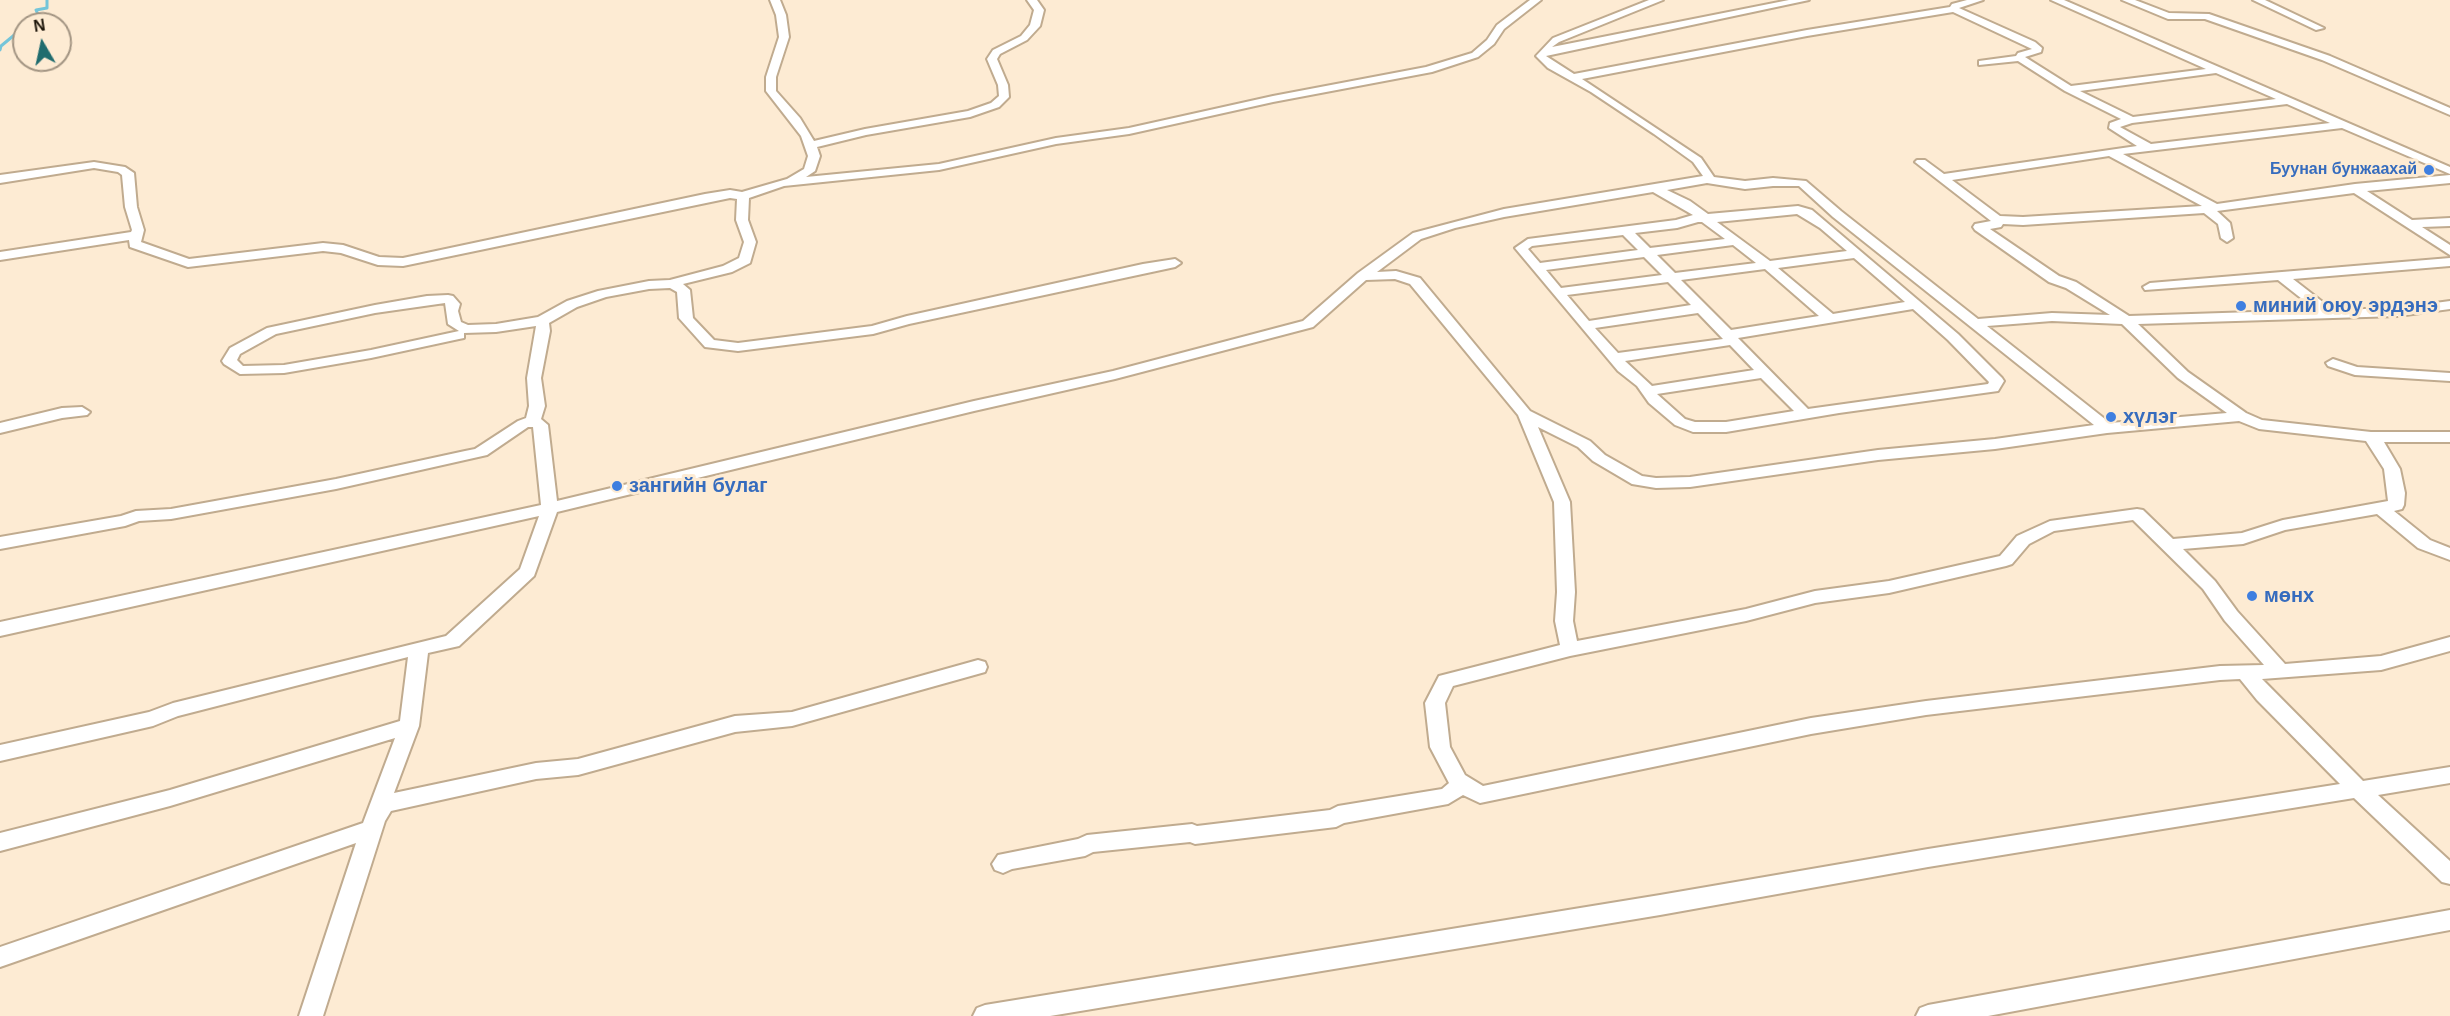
<!DOCTYPE html>
<meta charset="utf-8">
<style>
body{margin:0}
#map{position:relative;width:2450px;height:1016px;overflow:hidden;background:#fdebd3;font-family:Helvetica,sans-serif}
canvas{display:block}
.north{position:absolute;left:12px;top:12px;width:60px;height:60px;box-sizing:border-box;background:#fdebd3;border:2px solid #a39583;border-radius:50%;rotate:351deg;font-size:16px;font-weight:700;line-height:24px;text-align:center;color:#1d150a}
.north::after{content:'';display:block;margin:auto;width:21px;height:27px;background:#206c6e;clip-path:polygon(50% 0,100% 100%,50% 72%,0 100%)}
</style>
<div id="map">
<canvas width="2450" height="1016"></canvas>
<div class="north">N</div>
</div>
<script>
const ctx = document.querySelector('canvas').getContext('2d');
ctx.lineJoin = 'round';
function shape(rows) {
  const path = new Path2D();
  for (const r of rows) {
    path.moveTo(r[0], r[1]);
    for (let i = 2; i < r.length; i += 2) path.lineTo(r[i], r[i + 1]);
  }
  return path;
}
function trace(path, color, width, dash) {
  ctx.strokeStyle = color;
  ctx.lineWidth = width;
  ctx.lineCap = dash ? 'butt' : 'round';
  ctx.setLineDash(dash || []);
  ctx.stroke(path);
}
function fillPath(path, color) {
  ctx.fillStyle = color;
  ctx.fill(path, 'evenodd');
}
function drawText(font, color, halo, rows, align = 'center') {
  ctx.font = font + ' Helvetica,sans-serif';
  ctx.lineWidth = 6;
  ctx.setLineDash([]);
  ctx.textBaseline = 'middle';
  ctx.strokeStyle = halo;
  ctx.fillStyle = color;
  for (const [text, x, y, turn = 0] of rows) {
    ctx.save();
    ctx.translate(x, y);
    ctx.rotate((+turn || 0) * Math.PI / 180);
    ctx.textAlign = isNaN(turn) ? turn : align;
    if (halo) ctx.strokeText(text, 0, 0);
    ctx.fillText(text, 0, 0);
    ctx.restore();
  }
}
trace(shape([
 [30,24,40,19,36,10,47,8,47,0],
 [0,50,1,46,24,27]
]), '#75c5d9', 3);
const street = shape([
 [770,0,780,0,786,15,789,37,776,77,776,91,800,118,814,141,865,129,968,111,991,103,999,96,998,85,987,59,993,50,1021,36,1030,25,1034,10,1027,0,1037,0,1044,10,1040,26,1027,40,1000,54,997,59,1008,85,1009,97,999,107,970,117,866,135,817,147,820,156,815,171,806,177,939,164,1056,138,1129,128,1273,96,1426,67,1472,53,1487,40,1497,25,1530,0,1541,0,1504,29,1494,44,1478,57,1432,72,1273,102,1129,134,1056,144,939,170,784,186,749,198,748,220,756,242,750,263,732,272,683,284,690,290,693,318,714,340,738,343,872,326,907,316,1143,264,1175,259,1181,263,1175,267,909,324,873,334,738,351,705,347,679,318,677,292,670,288,649,289,606,297,577,307,549,323,550,331,541,378,545,406,541,419,548,425,557,501,974,401,1113,371,1303,321,1358,273,1413,233,1504,209,1703,176,1693,162,1654,134,1591,92,1548,68,1536,56,1553,38,1649,0,1663,0,1559,42,1552,47,1789,0,1809,0,1546,56,1574,74,1807,30,1950,7,1952,4,1967,0,1983,0,1959,8,2035,42,2042,48,2041,52,2025,57,2071,86,2206,69,2051,0,2064,0,2450,167,2450,174,2342,128,2123,154,2217,204,2355,184,2450,175,2450,183,2367,191,2412,220,2450,218,2450,226,2422,227,2450,245,2450,255,2354,193,2217,211,2230,223,2233,238,2227,242,2221,238,2218,224,2204,213,2023,225,2003,224,2001,227,1990,229,2059,276,2076,282,2129,316,2316,310,2278,280,2145,290,2143,287,2150,283,2450,258,2450,266,2293,279,2333,310,2398,308,2450,301,2450,309,2398,316,2138,324,2188,372,2246,413,2262,420,2371,432,2450,432,2450,442,2384,442,2400,469,2405,493,2404,505,2402,509,2394,511,2430,540,2450,548,2450,560,2418,548,2377,514,2285,530,2243,544,2183,549,2215,581,2237,611,2285,664,2381,656,2450,637,2450,651,2381,670,2262,679,2363,781,2450,767,2450,783,2378,795,2450,861,2450,884,2442,882,2354,798,1928,867,1660,915,1050,1016,973,1016,977,1008,985,1005,1660,895,1928,849,2340,784,2257,700,2240,679,2220,680,1926,715,1811,734,1480,803,1463,795,1448,804,1344,823,1336,827,1195,844,1190,842,1093,852,1085,856,1012,869,1003,873,995,870,992,864,998,855,1078,839,1087,835,1192,824,1197,826,1330,810,1338,806,1442,789,1449,783,1430,747,1425,703,1439,676,1560,645,1555,621,1557,592,1554,502,1518,415,1410,284,1395,279,1366,280,1313,327,1115,379,974,411,557,512,534,576,459,646,428,653,419,726,394,793,536,763,578,759,735,716,792,712,978,660,985,662,987,667,985,672,792,726,735,732,578,775,536,779,391,811,385,821,323,1016,299,1016,356,843,0,967,0,947,363,823,395,738,170,806,0,851,0,833,170,790,400,721,408,657,178,716,153,726,0,761,0,745,149,712,173,703,446,636,520,569,539,516,0,636,0,622,541,505,533,427,528,427,487,455,336,489,171,519,139,521,125,526,0,549,0,537,121,516,136,511,171,509,336,479,465,451,475,449,518,421,526,418,529,406,527,378,536,326,496,332,464,333,464,338,459,339,371,358,284,373,240,374,224,364,222,361,230,348,267,328,375,305,427,296,448,295,453,296,460,304,458,311,461,322,468,325,496,324,538,317,567,301,598,291,649,281,670,280,723,266,739,258,744,242,736,220,737,199,730,198,403,266,378,265,341,253,323,251,188,267,130,247,129,240,0,260,0,252,131,232,132,230,125,207,122,175,118,172,94,168,0,183,0,175,94,162,125,167,134,173,137,207,144,230,141,242,189,259,323,243,343,245,379,257,403,258,705,194,730,190,742,192,787,179,804,169,808,156,801,136,766,91,766,77,779,37,776,15,770,0],
 [1953,12,2032,49,2018,53,2016,56,1979,61,1979,65,2018,61,2065,91,2121,119,2110,123,2109,128,2137,146,1944,174,1925,160,1917,160,1915,162,1991,221,1975,224,1973,227,1975,230,2049,282,2066,288,2110,315,2052,313,1978,319,1841,211,1806,181,1773,178,1745,181,1714,177,1701,158,1582,79,1807,36,1953,12],
 [2216,73,2276,99,2133,117,2080,91,2216,73],
 [2287,104,2330,123,2151,144,2120,127,2132,123,2287,104],
 [2109,156,2202,206,2023,217,2000,216,1952,180,2109,156],
 [1707,183,1745,189,1773,186,1799,186,1833,217,2094,425,1995,439,1878,450,1690,477,1656,478,1642,476,1605,455,1590,441,1530,411,1420,278,1396,271,1377,272,1421,239,1455,228,1504,217,1653,192,1693,215,1676,220,1528,239,1515,248,1618,371,1637,386,1649,403,1675,425,1693,432,1726,432,1839,413,1998,391,2004,381,2002,378,1958,334,1812,210,1798,206,1708,214,1690,201,1667,190,1707,183],
 [1797,214,1820,228,1847,251,1770,261,1717,222,1797,214],
 [1698,222,1702,222,1725,239,1650,248,1635,233,1677,228,1698,222],
 [1623,235,1638,250,1540,263,1528,249,1532,246,1623,235],
 [1733,245,1756,263,1675,273,1657,255,1733,245],
 [1644,257,1662,275,1561,288,1546,270,1644,257],
 [1854,258,1905,302,1833,314,1778,268,1854,258],
 [1765,269,1819,316,1731,330,1681,280,1765,269],
 [1668,282,1691,305,1589,321,1567,295,1668,282],
 [445,303,448,324,459,331,371,350,284,365,243,366,237,360,240,354,276,334,375,313,445,303],
 [1913,309,1948,340,1989,382,1988,384,1808,409,1738,338,1913,309],
 [1698,313,1723,339,1618,353,1595,328,1698,313],
 [2052,321,2122,324,2178,378,2227,413,2110,423,1987,326,2052,321],
 [1730,345,1754,370,1652,386,1625,361,1730,345],
 [1761,378,1794,411,1726,422,1695,422,1685,419,1657,394,1761,378],
 [2239,421,2259,429,2366,441,2384,469,2388,501,2283,520,2242,533,2173,539,2143,510,2137,509,2050,521,2017,536,2000,556,1889,581,1815,591,1746,609,1577,641,1573,621,1575,592,1570,502,1538,427,1578,447,1593,461,1632,484,1656,488,1690,487,1878,460,1995,449,2107,433,2239,421],
 [2133,520,2203,589,2225,621,2264,665,2220,666,1926,701,1811,718,1483,786,1465,775,1450,747,1445,703,1453,686,1570,656,1746,621,1815,603,1889,593,2006,566,2012,564,2029,544,2054,531,2133,520],
 [2122,0,2135,0,2169,13,2209,14,2330,56,2450,108,2450,115,2322,60,2205,19,2168,19,2122,0],
 [2253,0,2265,0,2324,28,2316,30,2253,0],
 [2333,359,2357,367,2450,373,2450,381,2355,375,2328,366,2326,363,2333,359],
 [82,407,90,412,87,415,62,418,0,433,0,423,62,408,82,407],
 [2450,910,2450,930,1988,1016,1916,1016,1920,1008,1928,1005,2450,910]
]);
trace(street, '#c0ab8f', 4);
fillPath(street, '#fff');
for (const [x, y, r, color] of [
 [2429,170,6,"#3f7fe0"],
 [2241,306,6,"#3f7fe0"],
 [2111,417,6,"#3f7fe0"],
 [617,486,6,"#3f7fe0"],
 [2252,596,6,"#3f7fe0"]
]) {
  const dot = new Path2D();
  dot.arc(x, y, r, 0, 2 * Math.PI);
  ctx.fillStyle = color;
  ctx.fill(dot);
  trace(dot, '#fdebd3', 2);
}
drawText('bold 16px', '#366cbe', '#fdebd3', [
 ["Буунан бунжаахай",2417,170]
], 'right');
drawText('bold 20px', '#366cbe', '#fdebd3', [
 ["миний оюу эрдэнэ",2253,306],
 ["хүлэг",2123,417],
 ["зангийн булаг",629,486],
 ["мөнх",2264,596]
], 'left');
</script>
